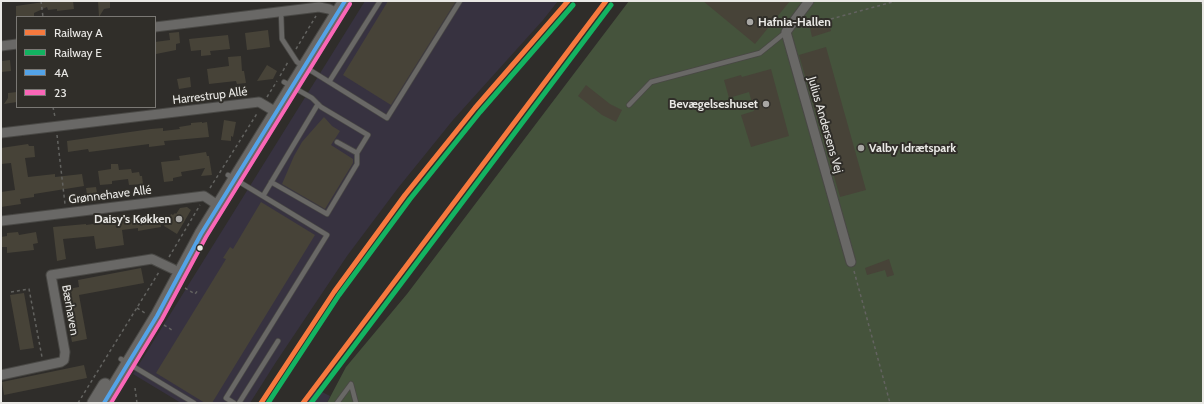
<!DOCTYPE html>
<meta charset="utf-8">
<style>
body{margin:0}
#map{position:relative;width:1204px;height:404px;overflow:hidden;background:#2f2d2a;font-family:Cabin,sans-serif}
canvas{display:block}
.frame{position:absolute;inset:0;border:2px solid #e9e8e5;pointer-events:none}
.legend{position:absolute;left:16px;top:16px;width:140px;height:92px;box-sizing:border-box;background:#302e29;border:1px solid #7a7874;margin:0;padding:5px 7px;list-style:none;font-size:12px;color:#e9e8e5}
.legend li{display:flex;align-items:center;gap:8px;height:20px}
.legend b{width:20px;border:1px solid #7a7874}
</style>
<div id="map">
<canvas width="1204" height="404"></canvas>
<div class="frame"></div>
<ul class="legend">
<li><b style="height:5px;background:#f6793e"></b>Railway A</li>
<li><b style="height:5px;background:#13b361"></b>Railway E</li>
<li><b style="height:5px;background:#53a3e8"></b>4A</li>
<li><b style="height:5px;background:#fa66b7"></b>23</li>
</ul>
</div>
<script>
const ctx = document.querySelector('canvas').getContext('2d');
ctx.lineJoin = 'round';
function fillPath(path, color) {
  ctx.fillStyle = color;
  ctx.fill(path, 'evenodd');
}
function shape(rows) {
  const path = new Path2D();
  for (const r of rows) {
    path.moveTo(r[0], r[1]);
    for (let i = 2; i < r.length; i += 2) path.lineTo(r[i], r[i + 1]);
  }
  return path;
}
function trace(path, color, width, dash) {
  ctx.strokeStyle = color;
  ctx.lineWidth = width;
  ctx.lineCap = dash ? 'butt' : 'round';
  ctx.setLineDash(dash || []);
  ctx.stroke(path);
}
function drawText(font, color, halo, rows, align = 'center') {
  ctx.font = font + ' Cabin,sans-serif';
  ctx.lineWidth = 4;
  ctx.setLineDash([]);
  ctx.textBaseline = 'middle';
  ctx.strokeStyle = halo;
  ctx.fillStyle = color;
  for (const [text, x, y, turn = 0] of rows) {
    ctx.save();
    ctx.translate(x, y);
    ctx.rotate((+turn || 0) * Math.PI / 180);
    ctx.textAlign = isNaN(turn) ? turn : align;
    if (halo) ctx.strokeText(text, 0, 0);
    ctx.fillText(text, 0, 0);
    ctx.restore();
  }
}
fillPath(shape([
 [365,1,558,1,543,20,453,120,398,188,347,256,276,362,250,403,181,403,133,374],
 [316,389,330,396,327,403,306,403]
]), '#373240');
fillPath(shape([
 [629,1,1203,1,1203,403,327,403,346,367,407,294]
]), '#45533c');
fillPath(shape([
 [51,1,73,1,74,9,57,11,57,9,48,10,47,7,34,13,34,17,16,16,16,6],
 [98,1,110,1,110,8,104,9,99,17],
 [388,1,456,1,391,105,343,75],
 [703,1,790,1,755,44],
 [829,23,831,31,812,37,810,28],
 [268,30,270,47,247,50,245,33],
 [179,32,180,43,176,44,176,50,156,54,155,42,170,40,169,33],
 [228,35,230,49,210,51,211,55,201,56,201,50,191,51,189,39],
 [826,47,866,190,840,197,799,55],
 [241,56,242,71,244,71,246,83,237,84,236,81,209,84,207,69,229,66,228,57],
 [10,60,11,71,1,72,1,61],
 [267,65,277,71,273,79,257,81],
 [771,69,789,136,751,147,741,115,754,111,749,92,729,98,724,80,741,75,742,77],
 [190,77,191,87,179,89,177,79],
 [586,85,610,104,622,110,616,122,602,115,578,96],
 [17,92,17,102,4,104,8,98,8,93],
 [324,117,332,126,340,131,331,145,353,159,353,163,325,209,282,184,294,156,302,142],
 [224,120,236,122,233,137,231,136,231,141,221,140],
 [202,122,202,123,207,122,209,137,164,141,165,145,149,147,149,144,89,152,88,149,68,152,67,141,151,129,163,128,163,131,180,129,179,127,191,125,191,123],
 [28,144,29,146,34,146,35,157,25,158,28,177,55,174,55,177,82,174,84,186,34,194,34,197,20,199,21,204,1,207,1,192,15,190,11,163,1,164,1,148],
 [206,152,207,156,209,156,212,175,201,176,205,168,181,172,182,176,173,178,173,181,164,182,161,162,180,160,179,156],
 [111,164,118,164,119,170,131,169,132,173,139,172,140,176,142,176,143,184,129,185,128,179,112,181,112,184,100,185,98,171,111,169],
 [96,187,98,199,88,201,86,188],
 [261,202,315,235,212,403,205,403,156,373,226,259,223,258,230,247,233,249],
 [187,207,191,210,177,234,164,226,171,214,173,215,175,213,176,214,180,208],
 [159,215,161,227,138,231,138,228,122,230,124,245,96,249,94,236,63,239,66,259,57,261,53,227,86,224,86,225],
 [18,232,19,235,36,232,38,243,33,244,34,250,7,253,7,247,1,247,1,237,7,236,7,233],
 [889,259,894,275,887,277,885,270,867,275,865,268],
 [141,268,144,283,79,295,87,339,72,342,62,290,79,287,78,280],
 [24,293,34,348,20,350,10,295],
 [84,365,87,378,4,395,2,382]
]), '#474338');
const service = shape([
 [281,12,282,39,297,62,387,118,460,1],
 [284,82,312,98,321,107,368,135,357,153,337,142],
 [329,82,380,1],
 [629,105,651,82,760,53,786,32],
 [228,175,327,235,226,398,234,403],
 [271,182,327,214,357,164,357,153],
 [263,196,318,104],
 [121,359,194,403],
 [239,403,278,341],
 [337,403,351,384,356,403]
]);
const minor = shape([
 [809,1,786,32,851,262],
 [155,27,319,7,329,9,337,13],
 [1,46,17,44],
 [1,133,259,102,276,112],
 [1,221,204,196,219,206],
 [1,375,61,362,64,360,65,352,51,275,152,259,173,269]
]);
const secondary = shape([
 [94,403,105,385],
 [104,403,157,316,201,234,345,1]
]);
trace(service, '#494845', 6);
trace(minor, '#494845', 11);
trace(secondary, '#494845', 15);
trace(shape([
 [41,1,43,17],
 [1201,1,1203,7],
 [802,27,896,1],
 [296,49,316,16],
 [280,76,288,62],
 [267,97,277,81],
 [53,107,55,117],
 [57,135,65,204],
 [210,188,258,112],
 [169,257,200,205],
 [854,271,890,403],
 [185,288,195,294,199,289],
 [11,292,29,289,42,357],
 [137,308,145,313],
 [164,325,172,330],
 [135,388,137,403],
 [78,403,159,272]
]), '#636360', 1.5, [3, 3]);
trace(service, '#696866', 4.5);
trace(minor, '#696866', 9);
trace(secondary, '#696866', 13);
trace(shape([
 [104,403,157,316,201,234,345,1]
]), '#53a3e8', 4);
trace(shape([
 [111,403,162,319,206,237,350,4]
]), '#fa66b7', 4);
trace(shape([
 [261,403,334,292,405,195,475,108,568,1],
 [303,403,606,1]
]), '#f6793e', 5);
trace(shape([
 [268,403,339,295,410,199,480,112,573,5],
 [311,403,611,5]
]), '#13b361', 5);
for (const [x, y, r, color] of [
 [750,22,4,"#a8a7a4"],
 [766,104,4,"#a8a7a4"],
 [861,148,4,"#a8a7a4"],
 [179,219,4,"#a8a7a4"],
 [200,248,3.5,"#e9e8e5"]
]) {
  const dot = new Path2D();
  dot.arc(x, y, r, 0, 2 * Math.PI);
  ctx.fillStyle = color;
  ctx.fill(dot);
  trace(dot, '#302e29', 1.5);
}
drawText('bold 12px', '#e9e8e5', '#302e29', [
 ["Hafnia-Hallen",758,22],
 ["Bevægelseshuset",758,104,"right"],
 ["Valby Idrætspark",869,148],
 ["Daisy's Køkken",171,219,"right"]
], 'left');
drawText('12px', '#e9e8e5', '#302e29', [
 ["Harrestrup Allé",210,96,-7],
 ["Julius Andersens Vej",825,125,74],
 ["Grønnehave Allé",110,195,-7],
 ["Bærhaven",70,310,80]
]);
</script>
